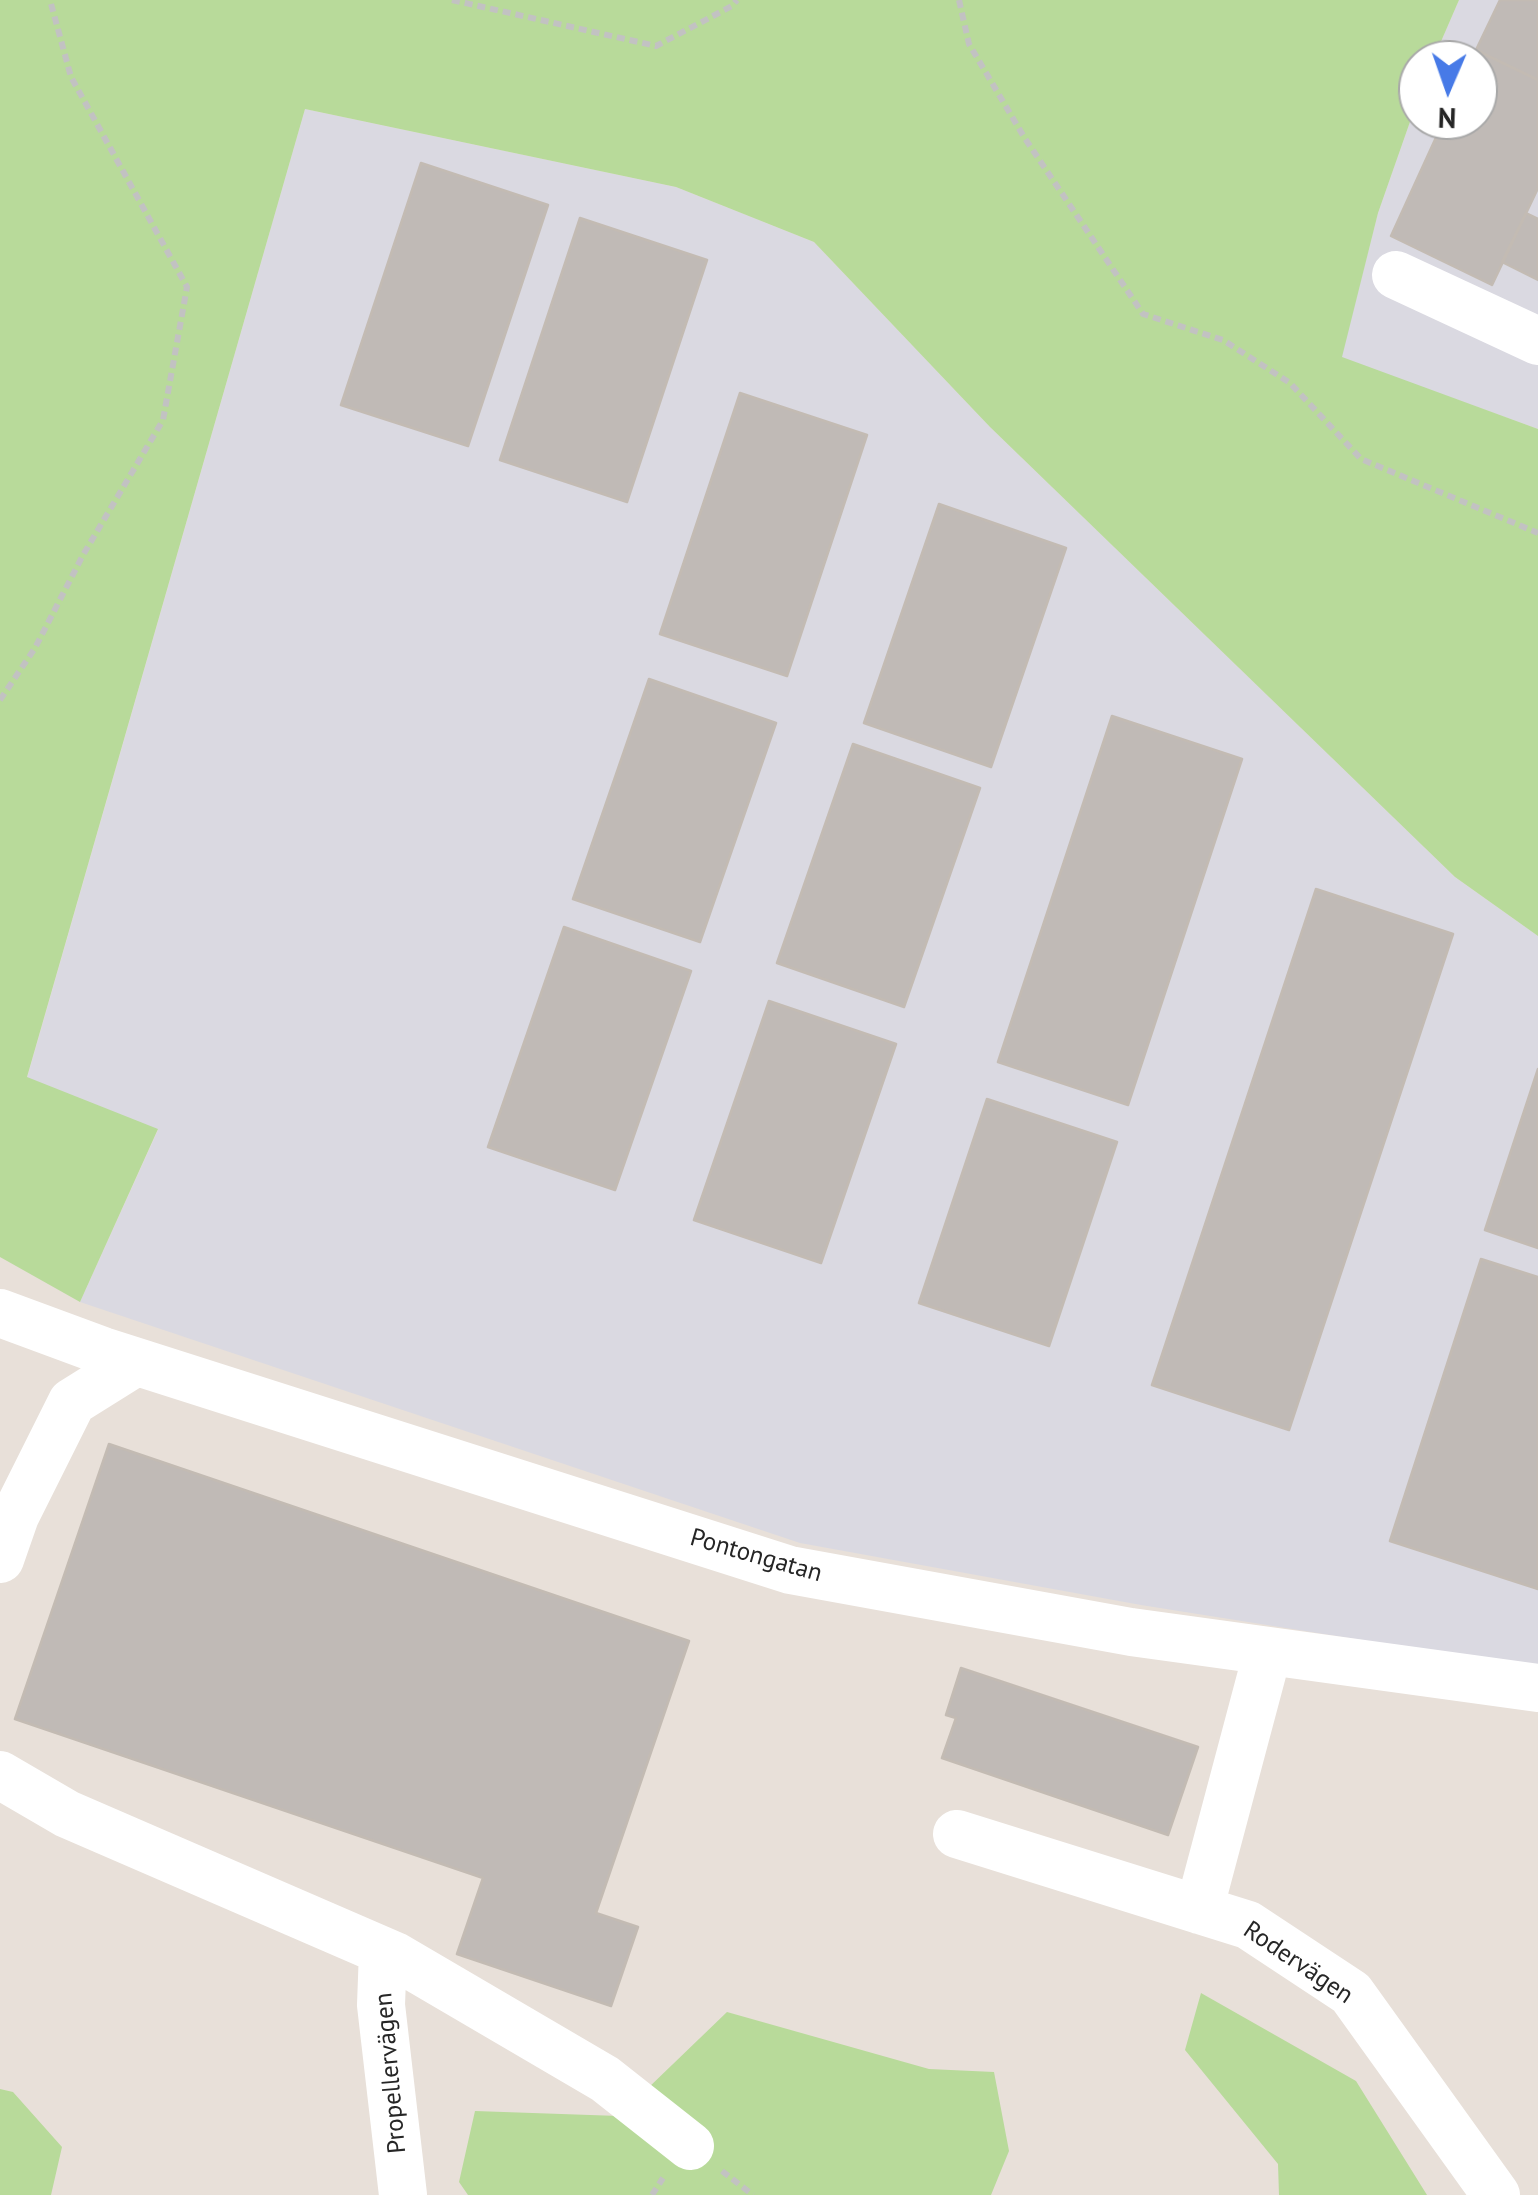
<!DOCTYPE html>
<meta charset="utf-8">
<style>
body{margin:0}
#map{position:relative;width:1538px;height:2195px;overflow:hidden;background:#e8e0d9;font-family:"PT Sans",sans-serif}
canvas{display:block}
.north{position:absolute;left:1398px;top:40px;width:100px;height:100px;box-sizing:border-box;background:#fff;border:2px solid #a8a8a8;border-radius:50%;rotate:182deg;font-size:28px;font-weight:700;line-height:40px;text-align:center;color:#262626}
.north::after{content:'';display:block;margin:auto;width:35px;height:45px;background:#477ae7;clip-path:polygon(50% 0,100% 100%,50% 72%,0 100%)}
</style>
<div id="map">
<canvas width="1538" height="2195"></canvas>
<div class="north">N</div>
</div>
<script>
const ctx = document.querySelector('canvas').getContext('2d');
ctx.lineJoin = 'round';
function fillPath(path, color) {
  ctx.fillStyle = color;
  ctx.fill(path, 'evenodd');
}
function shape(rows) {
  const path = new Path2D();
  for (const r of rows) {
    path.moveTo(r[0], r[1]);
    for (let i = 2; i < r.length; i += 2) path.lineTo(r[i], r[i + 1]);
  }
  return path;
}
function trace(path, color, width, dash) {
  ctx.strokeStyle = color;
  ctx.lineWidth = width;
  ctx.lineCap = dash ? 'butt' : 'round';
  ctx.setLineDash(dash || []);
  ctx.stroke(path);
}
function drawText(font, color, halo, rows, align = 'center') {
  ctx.font = font + ' "PT Sans",sans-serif';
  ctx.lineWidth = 8;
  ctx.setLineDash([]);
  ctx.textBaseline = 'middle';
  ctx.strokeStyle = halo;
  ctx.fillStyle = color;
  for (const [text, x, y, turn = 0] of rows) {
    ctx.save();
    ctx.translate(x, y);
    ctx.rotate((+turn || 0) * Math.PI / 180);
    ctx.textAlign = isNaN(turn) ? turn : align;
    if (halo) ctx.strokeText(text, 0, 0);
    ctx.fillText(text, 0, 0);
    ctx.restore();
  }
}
fillPath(shape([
 [1459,0,1538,0,1538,429,1341,358,1378,213,1418,99,1418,120,1478,120,1478,60,1433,60],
 [305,109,676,187,814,242,990,427,1455,877,1538,936,1538,1668,1141,1605,800,1543,80,1302,158,1130,27,1078]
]), '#dad9e1');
fillPath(shape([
 [0,0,1459,0,1433,60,1418,60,1418,99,1378,213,1342,357,1538,429,1538,936,1455,877,990,427,814,242,676,187,305,109,27,1077,158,1129,80,1302,0,1257],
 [1201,1993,1356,2081,1427,2195,1279,2195,1278,2164,1185,2050],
 [727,2012,929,2069,994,2072,1009,2151,991,2195,468,2195,459,2182,475,2111,619,2116],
 [0,2089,13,2092,62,2147,51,2195,0,2195]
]), '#b8da9a');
const building = shape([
 [1500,0,1538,0,1538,80,1476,50,1500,0],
 [1476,50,1538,80,1538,188,1492,285,1391,236,1444,120,1478,120,1478,60,1471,60,1476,50],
 [421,163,548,205,468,446,341,405,421,163],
 [1526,213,1538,219,1538,280,1502,262,1526,213],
 [580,218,707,260,627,502,500,460,580,218],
 [740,393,867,435,787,676,660,634,740,393],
 [939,504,1066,548,991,767,864,723,939,504],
 [649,679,776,723,700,942,573,899,649,679],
 [1112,716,1242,759,1128,1105,998,1062,1112,716],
 [853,744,980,788,904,1007,777,963,853,744],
 [1316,889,1453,934,1289,1430,1152,1385,1316,889],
 [564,927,691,971,615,1190,488,1147,564,927],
 [769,1001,896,1044,821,1263,694,1220,769,1001],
 [1538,1069,1538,1248,1485,1230,1538,1069],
 [987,1099,1117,1142,1049,1346,919,1303,987,1099],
 [1481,1259,1538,1277,1538,1589,1390,1541,1481,1259],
 [109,1444,689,1641,596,1913,638,1927,611,2006,457,1954,483,1878,15,1719,109,1444],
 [961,1668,1198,1747,1168,1835,942,1758,956,1718,946,1715,961,1668]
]);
fillPath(building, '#c0bab6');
trace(building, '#c3bbb3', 2.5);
trace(shape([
 [452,0,656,46,732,6,737,0],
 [959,0,969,44,1024,137,1143,314,1223,340,1290,383,1361,459,1538,533],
 [0,700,35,648,83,555,163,420,187,287,71,77,50,0],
 [722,2171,753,2195],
 [652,2195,663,2178]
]), '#c2c2c2', 6, [8, 5]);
trace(shape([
 [1396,275,1538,341],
 [0,1313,103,1351,790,1570,1131,1632,1538,1688],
 [0,1559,15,1516,72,1402,136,1362],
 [0,1775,67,1814,395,1956,605,2079,690,2146],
 [957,1834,1248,1925,1351,1993,1496,2195],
 [1199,1910,1268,1651],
 [383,1951,381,2005,403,2195]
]), '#fff', 48);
drawText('25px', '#262626', '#fff', [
 ["Pontongatan",756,1556,16],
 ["Rodervägen",1298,1963,34],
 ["Propellervägen",391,2073,-95]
]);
</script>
